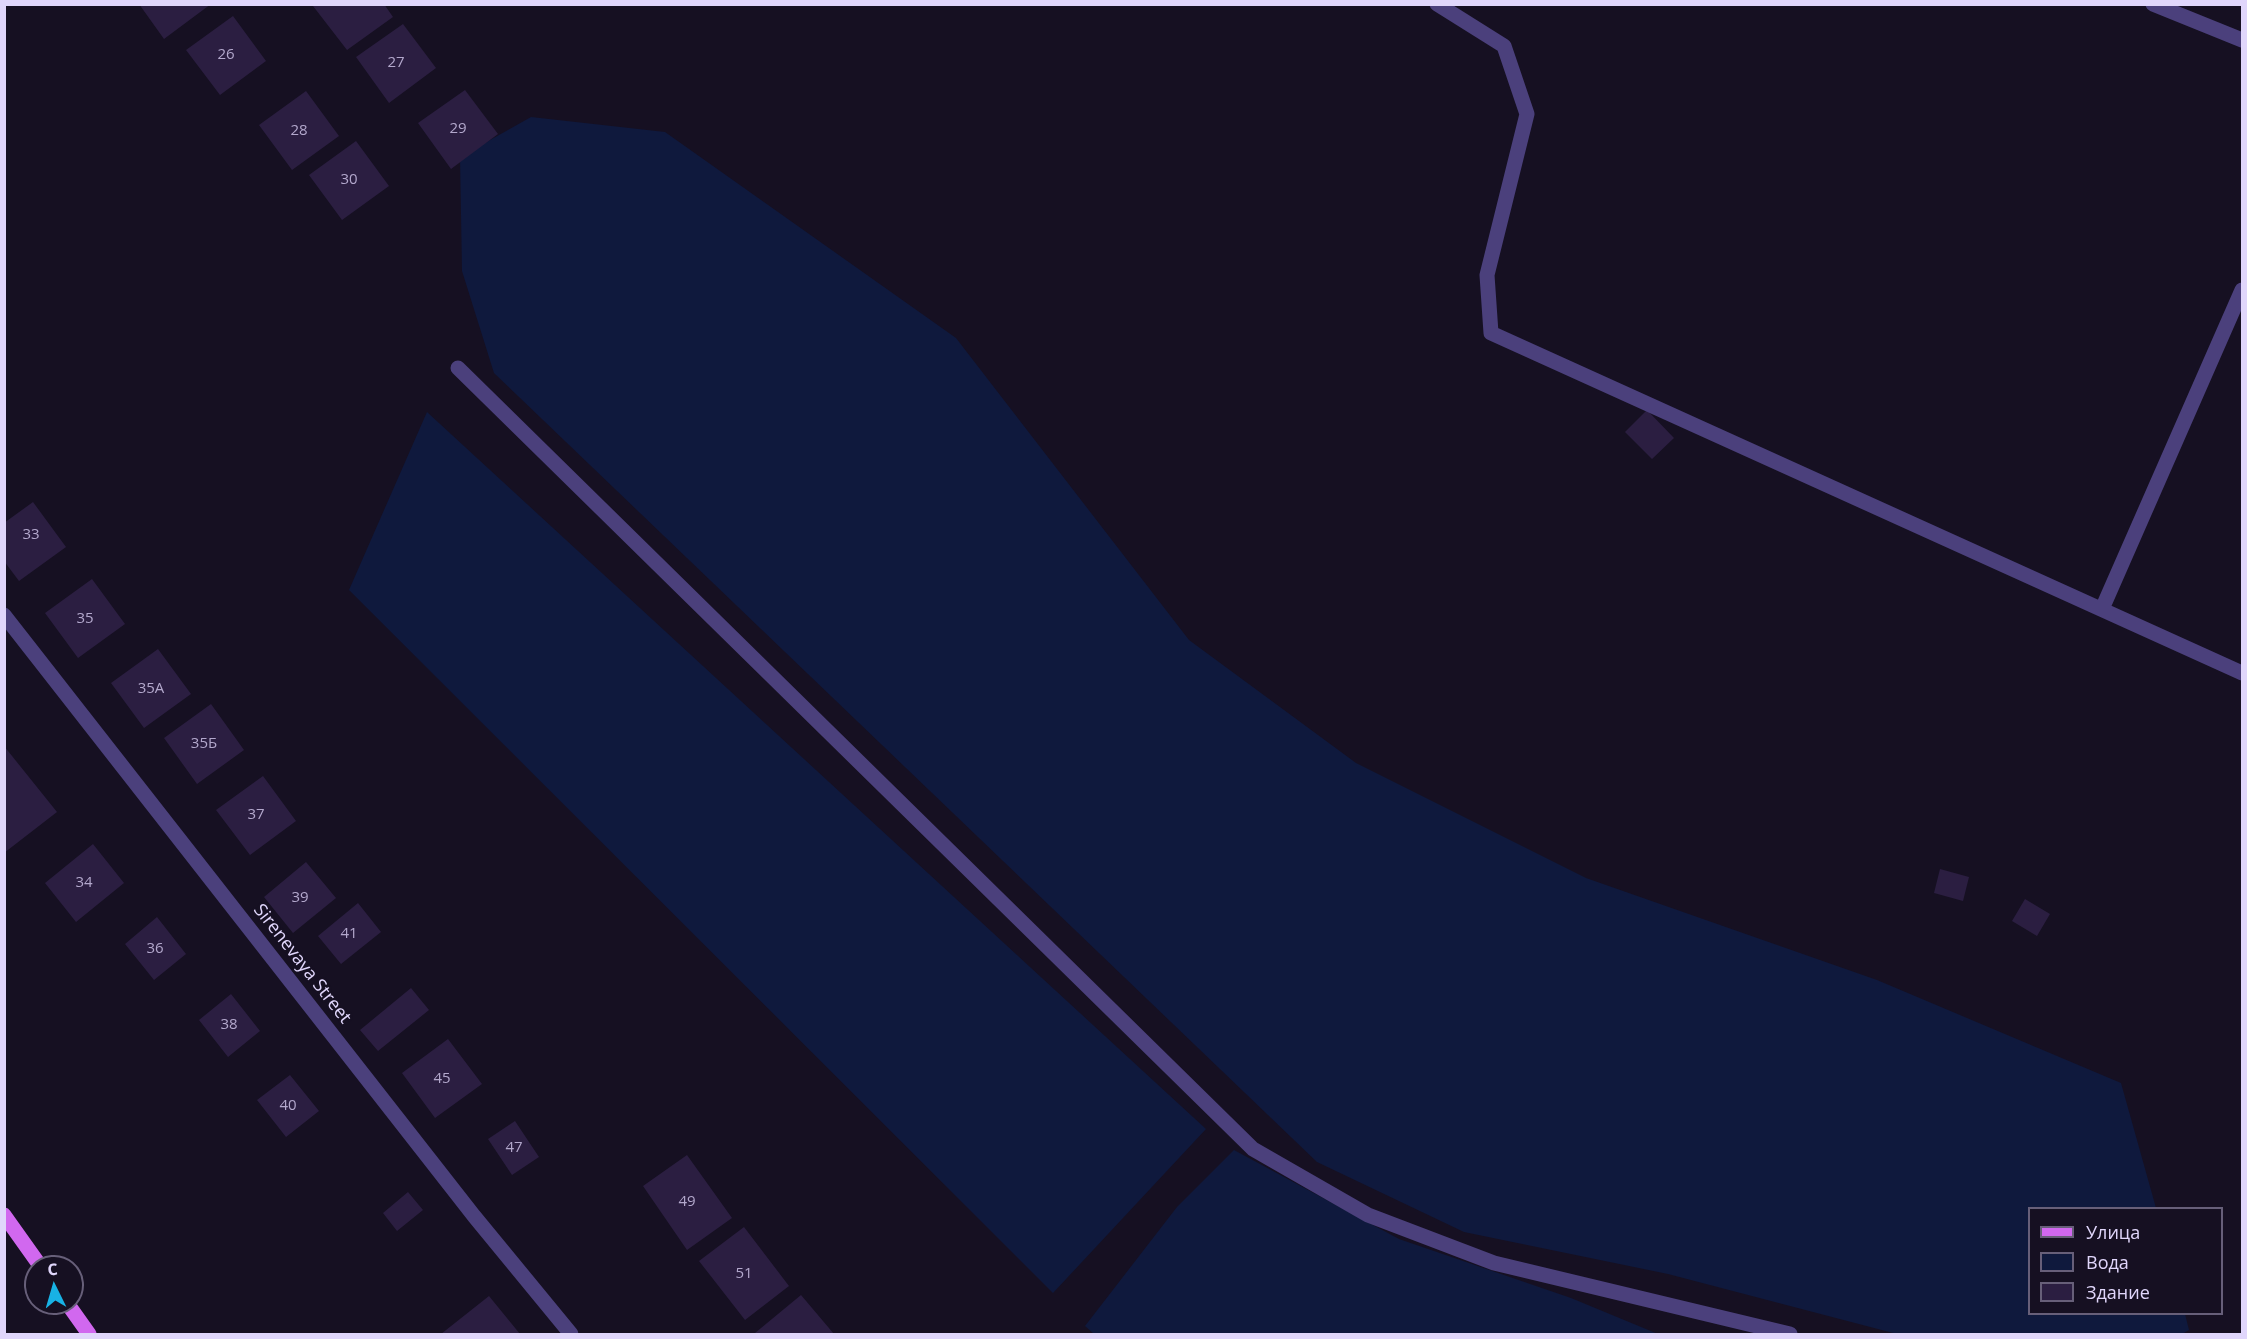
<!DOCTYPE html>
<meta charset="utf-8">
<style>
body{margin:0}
#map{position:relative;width:2247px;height:1339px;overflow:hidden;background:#161022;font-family:"Open Sans",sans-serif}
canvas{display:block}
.frame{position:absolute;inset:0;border:6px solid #e0d6fb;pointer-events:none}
.legend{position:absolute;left:2028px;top:1207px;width:195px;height:108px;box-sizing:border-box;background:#161022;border:2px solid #675f79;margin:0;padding:8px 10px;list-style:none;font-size:18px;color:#e0d6fb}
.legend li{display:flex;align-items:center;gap:12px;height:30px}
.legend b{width:30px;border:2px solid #675f79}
.north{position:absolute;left:24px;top:1255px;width:60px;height:60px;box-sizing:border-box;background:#161022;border:2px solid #675f79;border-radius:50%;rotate:355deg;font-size:16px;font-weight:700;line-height:24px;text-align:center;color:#e0d6fb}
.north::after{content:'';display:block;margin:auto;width:21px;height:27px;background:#18b2e5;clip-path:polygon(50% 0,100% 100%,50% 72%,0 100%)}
</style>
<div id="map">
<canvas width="2247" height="1339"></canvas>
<div class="frame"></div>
<ul class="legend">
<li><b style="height:8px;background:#d168ef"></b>Улица</li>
<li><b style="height:16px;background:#0f193d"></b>Вода</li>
<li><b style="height:16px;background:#2b1e41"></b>Здание</li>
</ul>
<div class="north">С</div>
</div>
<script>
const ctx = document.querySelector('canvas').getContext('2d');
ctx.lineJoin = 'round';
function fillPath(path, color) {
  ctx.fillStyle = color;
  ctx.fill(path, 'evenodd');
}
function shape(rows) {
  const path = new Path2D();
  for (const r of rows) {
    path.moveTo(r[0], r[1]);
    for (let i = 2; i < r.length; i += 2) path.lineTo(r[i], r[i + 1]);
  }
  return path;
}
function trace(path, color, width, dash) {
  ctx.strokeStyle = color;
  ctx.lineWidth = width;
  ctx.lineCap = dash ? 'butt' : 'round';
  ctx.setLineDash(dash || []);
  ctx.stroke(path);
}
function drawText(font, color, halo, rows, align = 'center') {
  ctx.font = font + ' "Open Sans",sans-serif';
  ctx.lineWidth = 4.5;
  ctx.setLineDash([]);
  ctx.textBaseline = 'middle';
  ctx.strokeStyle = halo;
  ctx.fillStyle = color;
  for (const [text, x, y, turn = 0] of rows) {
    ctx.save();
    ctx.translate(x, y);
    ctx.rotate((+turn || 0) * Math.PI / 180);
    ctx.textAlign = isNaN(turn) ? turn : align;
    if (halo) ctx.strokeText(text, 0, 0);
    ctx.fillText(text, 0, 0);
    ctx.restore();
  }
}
fillPath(shape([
 [531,117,665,132,956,338,1189,640,1356,763,1586,878,1877,980,2121,1083,2156,1208,2030,1208,2030,1314,2185,1314,2189,1330,2182,1334,1897,1334,1668,1274,1464,1232,1317,1162,494,373,462,271,460,157],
 [427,412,1206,1129,1053,1293,349,590],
 [1234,1150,1399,1239,1571,1298,1658,1334,1094,1334,1085,1326,1177,1207]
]), '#0f193d');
fillPath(shape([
 [139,4,211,4,164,39],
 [315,4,384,4,393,17,347,50,313,6],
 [233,16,266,61,220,95,186,50],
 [403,24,436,68,389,103,356,57],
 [465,90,498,134,451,169,418,123],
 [306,91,339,136,292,170,259,125],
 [356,141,389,186,342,220,309,175],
 [1647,410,1674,438,1652,459,1625,432],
 [33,502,66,547,19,581,4,561,4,523],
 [92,579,125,624,78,658,45,613],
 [158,649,191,694,144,728,111,683],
 [211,704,244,750,197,784,164,738],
 [4,746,57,812,4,853],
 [263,776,296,821,250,855,216,810],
 [93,844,124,883,76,922,45,883],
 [306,862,336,898,293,933,264,897],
 [1940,869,1969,877,1963,901,1934,893],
 [2025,899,2050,914,2037,936,2012,921],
 [358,903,381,932,341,964,318,936],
 [157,917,186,954,154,980,125,944],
 [411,988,429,1010,378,1051,360,1030],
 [231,994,260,1031,228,1057,199,1020],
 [448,1039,482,1084,435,1118,402,1073],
 [290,1075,319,1111,286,1137,257,1100],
 [515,1121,539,1157,512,1175,488,1139],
 [687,1155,732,1218,687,1250,643,1186],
 [408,1192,423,1210,397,1231,383,1213],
 [744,1227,789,1286,745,1320,699,1261],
 [801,1295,834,1334,757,1334,755,1333],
 [489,1296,520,1334,441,1334]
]), '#2b1e41');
trace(shape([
 [1437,4,1504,46,1527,114,1487,275,1491,333,2242,673],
 [2153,4,2242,40],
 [458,368,1253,1149,1368,1215,1494,1263,1790,1334],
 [2102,609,2242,290]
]), '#4b407c', 15);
trace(shape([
 [4,615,474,1216,571,1334]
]), '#4b407c', 15);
trace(shape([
 [4,1215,41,1267],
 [67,1303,89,1334]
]), '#d168ef', 15);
drawText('15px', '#b3a8cc', null, [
 ["26",226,55],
 ["27",396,63],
 ["29",458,129],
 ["28",299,131],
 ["30",349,180],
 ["33",31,535],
 ["35",85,619],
 ["35А",151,689],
 ["35Б",204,744],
 ["37",256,815],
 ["34",84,883],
 ["39",300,898],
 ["41",349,934],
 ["36",155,949],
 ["38",229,1025],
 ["45",442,1079],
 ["40",288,1106],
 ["47",514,1148],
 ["49",687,1202],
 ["51",744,1274]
]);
drawText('18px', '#e0d6fb', '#161022', [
 ["Sirenevaya Street",302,964,52]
]);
</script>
